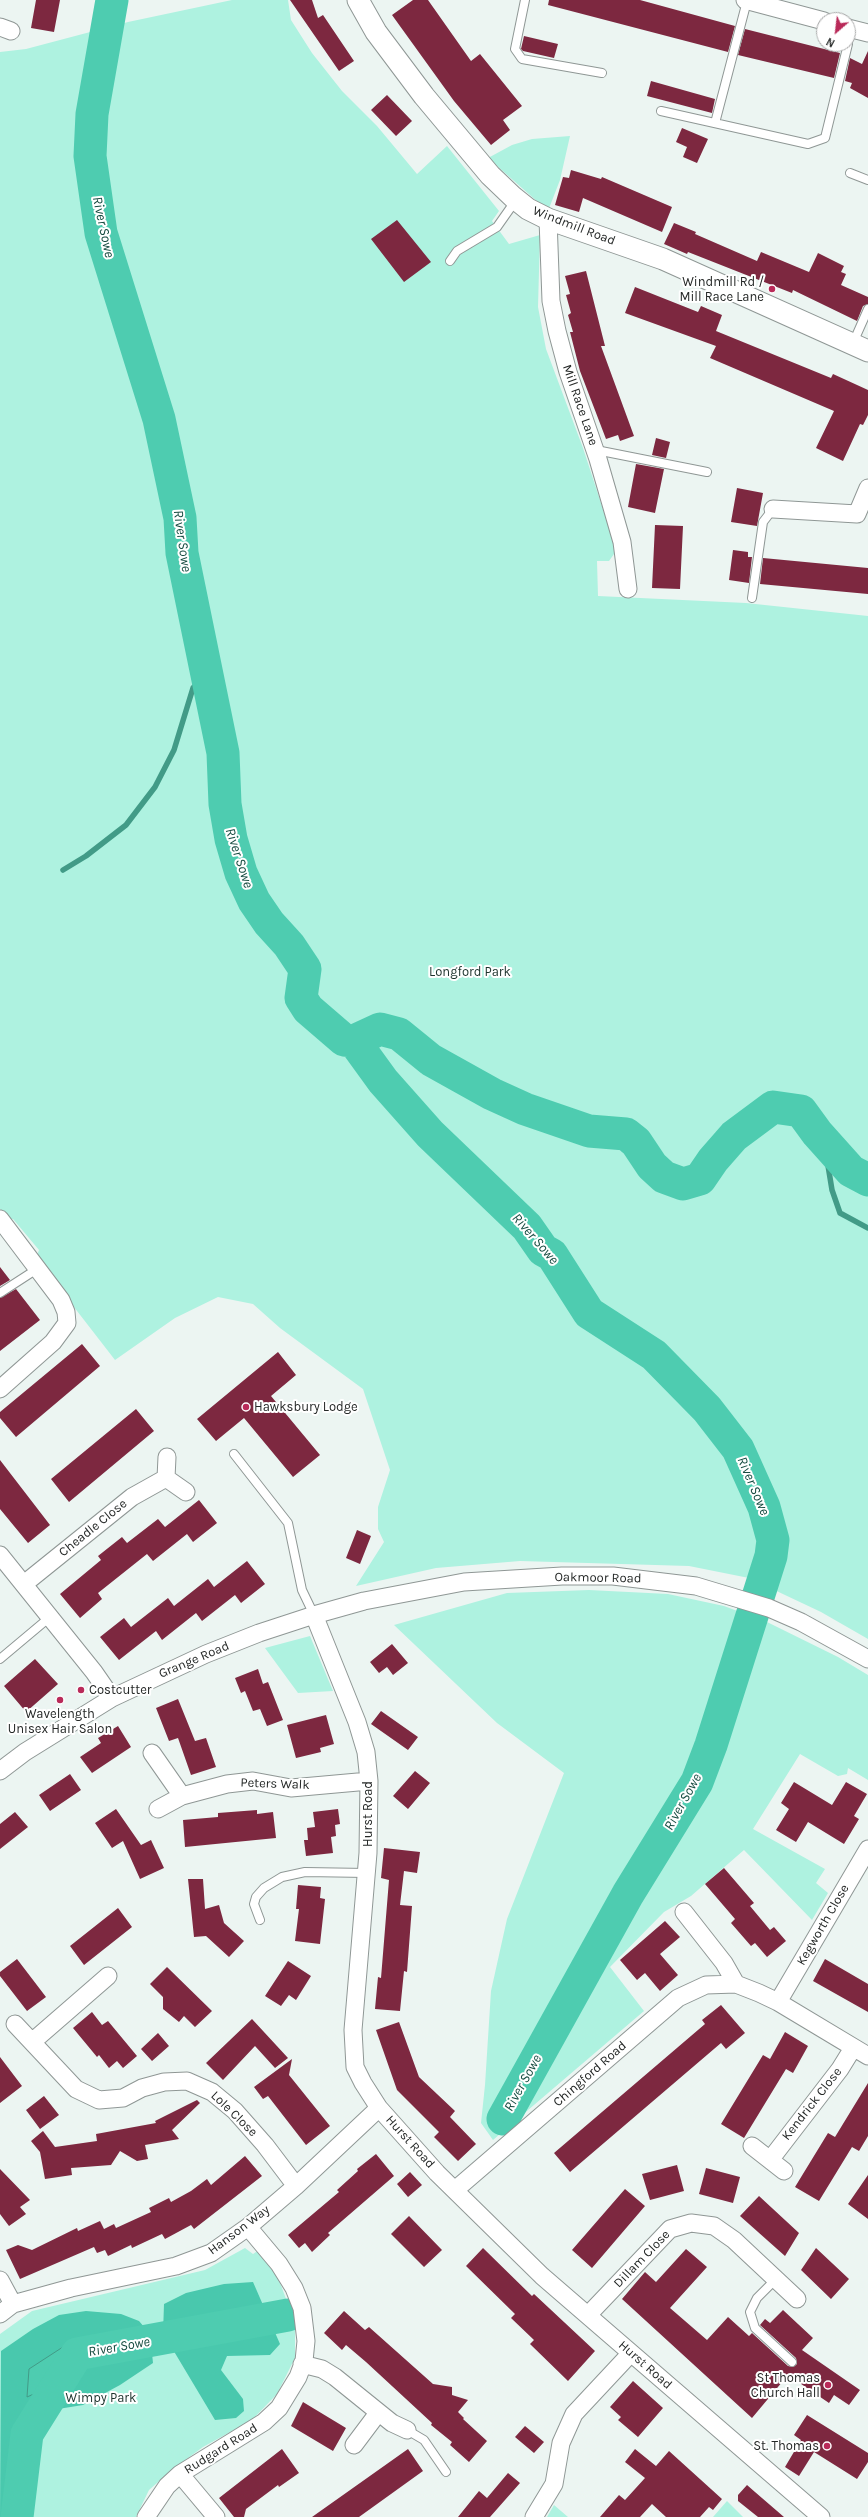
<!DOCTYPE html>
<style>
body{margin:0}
#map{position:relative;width:868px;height:2517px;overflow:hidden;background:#ecf5f2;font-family:Karla,sans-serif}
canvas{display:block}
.north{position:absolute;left:816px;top:12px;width:40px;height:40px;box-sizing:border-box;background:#fff;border:1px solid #a8a9a9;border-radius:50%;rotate:208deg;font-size:11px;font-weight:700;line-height:16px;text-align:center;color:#252827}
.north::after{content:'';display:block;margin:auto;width:14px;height:18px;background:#b92a59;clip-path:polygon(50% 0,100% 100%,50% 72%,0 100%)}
</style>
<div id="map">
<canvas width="868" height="2517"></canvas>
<div class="north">N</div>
</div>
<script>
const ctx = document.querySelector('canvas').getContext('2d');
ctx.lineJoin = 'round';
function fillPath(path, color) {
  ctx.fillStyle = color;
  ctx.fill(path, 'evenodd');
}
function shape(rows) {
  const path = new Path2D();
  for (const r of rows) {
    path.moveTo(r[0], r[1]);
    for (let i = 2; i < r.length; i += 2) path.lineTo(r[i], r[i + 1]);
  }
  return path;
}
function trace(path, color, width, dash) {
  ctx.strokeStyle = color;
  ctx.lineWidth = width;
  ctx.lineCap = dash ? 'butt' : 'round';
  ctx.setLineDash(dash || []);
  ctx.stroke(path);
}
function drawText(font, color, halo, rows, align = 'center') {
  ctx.font = font + ' Karla,sans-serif';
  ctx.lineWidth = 4;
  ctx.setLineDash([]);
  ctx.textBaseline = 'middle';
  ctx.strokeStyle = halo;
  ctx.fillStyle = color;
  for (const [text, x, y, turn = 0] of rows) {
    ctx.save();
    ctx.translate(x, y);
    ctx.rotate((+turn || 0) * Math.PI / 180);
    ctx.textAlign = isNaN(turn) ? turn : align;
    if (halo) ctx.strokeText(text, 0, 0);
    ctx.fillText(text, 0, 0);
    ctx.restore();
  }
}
fillPath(shape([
 [232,0,288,0,291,20,312,53,342,91,377,126,417,174,447,146,499,211,492,221,509,244,540,235,538,307,546,349,583,448,615,546,614,554,609,561,597,561,598,596,746,603,868,616,868,1639,821,1612,749,1578,689,1566,520,1561,436,1568,356,1586,384,1542,378,1529,378,1507,390,1470,363,1389,280,1328,253,1304,218,1297,175,1318,115,1360,36,1258,39,1250,13,1219,7,1219,0,1209,0,52,26,49,128,22],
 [570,136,560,180,548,211,488,158,512,145,532,139],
 [589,1590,668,1594,724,1606,767,1622,838,1657,868,1675,868,1780,848,1768,847,1774,838,1776,800,1754,753,1829,825,1869,816,1883,828,1893,812,1920,744,1850,691,1896,664,1912,610,1967,644,2011,493,2140,481,2123,485,2085,491,1991,507,1919,564,1773,497,1723,394,1625,507,1593],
 [310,1636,333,1691,298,1693,265,1648],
 [245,2248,253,2254,259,2250,279,2280,295,2323,295,2358,277,2394,252,2420,203,2447,173,2469,149,2490,136,2517,0,2517,0,2334,32,2311,205,2270],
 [727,2501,743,2517,713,2517],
 [554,2505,568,2517,547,2517]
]), '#aef2e0');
fillPath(shape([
 [253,2282,280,2344,270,2355,227,2356,221,2370,243,2399,244,2411,236,2418,215,2420,163,2333,164,2304,186,2293,224,2284],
 [86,2311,121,2314,139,2321,150,2334,153,2363,120,2385,83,2405,58,2409,27,2434,12,2472,19,2517,0,2517,1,2351,33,2329,59,2315]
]), '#49c8ad');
const water = shape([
 [90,2340,120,2347,74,2376,27,2397,29,2369,66,2345,90,2340]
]);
fillPath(water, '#4eccb0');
trace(water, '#429b87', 1);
trace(shape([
 [63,870,86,856,126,825,155,787,174,750,193,688,208,672],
 [824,1141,832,1190,840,1213,868,1228]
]), '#429b87', 5.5);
trace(shape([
 [112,0,92,114,90,156,101,233,159,419,180,518,182,553,223,753,225,804,231,839,241,873,254,901,269,923,289,945,305,969,301,998,308,1009,344,1040,354,1041,380,1029,399,1034,431,1060,492,1094,525,1109,589,1131,626,1134,636,1142,652,1166,664,1177,683,1184,700,1179,713,1160,734,1136,773,1107,801,1111,817,1133,851,1171,868,1180],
 [354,1041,383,1081,430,1134,527,1227,543,1250,552,1255,589,1313,654,1355,707,1409,738,1449,764,1507,773,1540,771,1556,711,1745,697,1782,628,1894,503,2119],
 [17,2517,27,2434,77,2354,288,2315]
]), '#4eccb0', 33);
fillPath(shape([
 [36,0,60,0,54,32,31,28],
 [290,0,312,0,318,18,323,15,354,61,339,71],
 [413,0,428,0,471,61,480,54,522,106,503,120,510,130,491,145,454,101,392,15],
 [549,0,640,0,735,26,728,52,548,5],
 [745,29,840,53,834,78,738,55],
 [524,36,558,44,554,58,523,51,521,49],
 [868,51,868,98,850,88,852,83,845,81,850,58,862,64],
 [651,81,715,99,712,113,647,96],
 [387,95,412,121,396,136,371,110],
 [682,128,708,139,697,163,683,157,687,147,676,142],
 [571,170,601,179,602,177,672,207,662,232,583,198,579,212,555,205,563,177,569,178],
 [397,220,431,262,404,282,371,239],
 [674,223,696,232,695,234,757,261,761,252,809,272,818,253,844,266,841,272,846,274,841,285,868,297,868,304,863,306,857,321,793,290,792,293,688,252,687,254,664,244],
 [586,271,605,346,601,346,634,436,620,441,618,435,606,439,580,371,570,332,573,332,568,315,571,313,566,295,570,294,565,276],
 [635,287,698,312,701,306,722,315,716,331,831,378,833,374,868,390,868,415,863,425,860,424,843,461,816,448,834,411,710,358,716,346,625,313],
 [656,438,670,442,666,458,652,455],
 [636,464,664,469,655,513,628,507],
 [737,488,763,493,757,526,731,522],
 [655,525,683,526,680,589,652,588],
 [733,550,748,552,748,557,752,557,749,583,729,580],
 [763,558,868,568,868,594,760,584],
 [0,1267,10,1280,0,1286],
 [16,1289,40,1320,0,1351,0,1298],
 [82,1344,100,1366,16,1437,0,1418,0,1412],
 [278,1352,296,1375,271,1396,320,1455,293,1477,244,1418,216,1441,197,1419],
 [136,1409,154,1431,69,1502,51,1479],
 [0,1460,50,1525,28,1543,0,1509],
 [199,1500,217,1523,193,1542,187,1534,153,1561,147,1554,98,1593,102,1599,80,1618,60,1594,101,1560,98,1556,122,1537,127,1543,158,1519,165,1527],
 [357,1530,371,1536,360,1564,346,1558],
 [247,1561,265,1584,241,1603,235,1595,202,1621,196,1613,162,1640,156,1631,119,1660,100,1637,124,1618,131,1627,168,1598,174,1606,208,1579,214,1587],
 [392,1644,408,1663,393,1675,387,1667,379,1673,370,1662],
 [35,1659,58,1684,26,1712,4,1686],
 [258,1669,263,1684,268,1682,283,1720,267,1726,260,1709,253,1711,245,1691,241,1693,235,1678],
 [178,1699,195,1741,206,1738,216,1767,191,1775,178,1738,169,1741,156,1708],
 [381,1711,418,1737,408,1750,371,1724],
 [326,1715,334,1744,320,1748,321,1752,296,1758,287,1725],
 [118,1726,131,1747,92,1773,80,1757,101,1743,98,1738],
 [415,1771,430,1783,408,1809,393,1796],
 [70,1774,81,1790,50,1811,39,1795],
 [794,1782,832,1805,846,1782,867,1794,854,1816,859,1819,844,1844,808,1822,796,1842,776,1830,789,1809,781,1803],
 [116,1809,141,1845,151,1840,164,1868,140,1879,123,1841,112,1848,95,1823],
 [338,1809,340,1824,335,1825,336,1836,331,1837,333,1853,306,1856,304,1840,308,1840,307,1828,315,1827,313,1812],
 [257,1810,257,1814,273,1812,276,1838,185,1847,183,1820,218,1817,218,1813],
 [15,1812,28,1827,0,1849,0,1824],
 [384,1848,420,1852,417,1873,404,1871,400,1905,412,1906,407,1972,404,1971,400,2011,375,2009,378,1977,381,1978,389,1880,381,1878],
 [724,1868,754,1903,750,1906,770,1930,774,1927,786,1941,767,1957,755,1943,751,1946,731,1923,735,1919,705,1884],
 [188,1879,203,1879,205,1909,219,1905,224,1923,244,1941,229,1957,206,1936,194,1937],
 [298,1885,321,1887,320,1898,325,1899,320,1944,295,1941,299,1909,296,1909],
 [118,1908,132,1927,84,1965,70,1946],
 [665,1921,680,1937,660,1954,678,1975,660,1991,645,1973,637,1980,620,1960],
 [17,1959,46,1997,27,2011,0,1976,0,1972],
 [825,1959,868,1984,868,2012,813,1981],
 [288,1961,311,1976,296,2000,289,1995,281,2006,265,1996],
 [167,1967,212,2011,195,2027,184,2016,179,2022,163,2009,163,1997,150,1984],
 [721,2005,745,2033,726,2049,721,2043,570,2172,554,2153,705,2024,702,2020],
 [92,2012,102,2025,108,2021,137,2056,123,2068,117,2061,109,2068,99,2055,97,2057,73,2028],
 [252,2019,288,2058,275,2068,255,2046,223,2080,206,2063],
 [399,2022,419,2077,455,2111,450,2117,476,2144,458,2161,434,2137,439,2132,397,2090,376,2030],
 [785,2032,808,2046,793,2073,786,2069,744,2138,721,2124,763,2055,770,2059],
 [158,2033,169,2046,152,2061,141,2049],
 [0,2057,22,2086,0,2103],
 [292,2059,289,2075,330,2126,306,2145,268,2096,263,2099,254,2087],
 [868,2083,868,2136,859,2151,852,2147,819,2201,795,2187,828,2133,835,2137],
 [44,2096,59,2115,40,2129,26,2110],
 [197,2100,200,2103,172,2130,179,2139,145,2145,148,2159,137,2161,120,2151,111,2165,71,2168,72,2175,45,2179,40,2152,31,2141,43,2131,55,2147,97,2141,96,2134,156,2123,155,2121],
 [376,2154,394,2176,328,2233,330,2235,312,2252,305,2243,299,2248,288,2235,339,2192,337,2190,358,2171,357,2169],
 [245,2156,262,2176,194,2229,191,2225,165,2239,162,2234,132,2248,131,2245,108,2256,105,2250,97,2253,94,2247,20,2279,6,2250,18,2245,32,2250,77,2228,78,2231,100,2221,104,2229,114,2224,116,2228,151,2212,149,2208,169,2198,171,2202,191,2191,207,2179,211,2185],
 [677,2165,684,2191,650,2200,642,2174],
 [706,2168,740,2177,733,2203,699,2194],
 [0,2169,30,2200,20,2207,26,2214,9,2226,0,2214],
 [410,2172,422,2185,408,2197,397,2184],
 [868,2175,868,2219,848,2204],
 [625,2189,645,2206,592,2268,572,2250],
 [759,2196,799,2233,785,2256,740,2216],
 [409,2216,442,2250,424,2267,391,2234],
 [483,2248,532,2296,534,2294,595,2351,568,2381,530,2344,534,2340,511,2318,515,2314,466,2266],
 [816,2248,849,2279,831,2299,801,2270],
 [686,2249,707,2267,670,2308,707,2340,728,2317,749,2336,752,2333,788,2366,793,2367,797,2364,796,2358,760,2325,765,2319,770,2323,783,2310,813,2338,802,2350,860,2390,849,2405,834,2395,829,2403,788,2375,752,2418,622,2299,645,2272,656,2282],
 [344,2311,365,2330,369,2327,433,2384,452,2387,452,2395,468,2400,458,2412,464,2418,463,2419,487,2441,469,2462,450,2445,452,2442,431,2425,432,2423,366,2362,346,2345,342,2350,324,2333],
 [633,2381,663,2408,638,2437,618,2420,621,2417,610,2407],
 [303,2402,346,2428,333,2451,291,2426],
 [807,2415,868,2453,868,2462,857,2479,814,2452,799,2476,785,2467,801,2440,794,2435],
 [525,2426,544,2442,534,2453,515,2437],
 [282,2449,299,2473,279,2487,278,2485,246,2509,244,2517,234,2517,219,2498],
 [408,2449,423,2471,359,2517,312,2517],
 [635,2449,656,2466,669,2451,722,2499,713,2510,709,2507,700,2517,666,2517,652,2504,640,2517,600,2517,619,2495,625,2500,645,2478,625,2462],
 [508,2473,520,2483,490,2517,458,2517,479,2491,487,2498],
 [747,2485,755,2492,784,2517,758,2517,738,2501,738,2495]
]), '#7d2840');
const service = shape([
 [525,0,515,49,522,59,602,73],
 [661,111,808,144,825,138,848,44],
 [715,123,747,1],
 [850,173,868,180],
 [450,261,457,251,497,227,516,200],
 [853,343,868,309],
 [596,450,707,472],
 [752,598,763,522,773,509],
 [0,1293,37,1269],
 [234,1454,288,1523,302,1590,314,1615],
 [0,1659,50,1617],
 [260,1920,254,1904,256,1897,264,1888,282,1877,305,1872,367,1873],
 [776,2279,757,2298,750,2312,755,2328,792,2362],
 [407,2430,424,2440,446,2472]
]);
const minor = shape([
 [745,0,824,21],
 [0,27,11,31],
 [848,28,868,33],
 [548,219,551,301,557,331,568,372,598,459,622,542,628,589],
 [773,509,857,514,868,488],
 [0,1219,61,1300,66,1312,67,1323,53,1342,0,1389],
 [167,1457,166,1478,186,1492],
 [0,1555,94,1672,112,1698],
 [24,1584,132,1497,166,1478],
 [314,1615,357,1722,366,1752,369,1781,368,1853,353,2030,355,2067,363,2083,379,2108,437,2173,542,2276,821,2517],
 [152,1753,182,1796],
 [0,1771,25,1752,112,1698,206,1654,259,1633,314,1615,364,1601,464,1582,562,1576,613,1576,696,1586,769,1608,801,1622,868,1659],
 [158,1809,182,1796,227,1784,253,1781,291,1788,369,1781],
 [684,1912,724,1963,736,1984],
 [778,2002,868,1849],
 [15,2024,76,2089,99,2100,123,2098,142,2088,164,2082,187,2081,212,2092,235,2111,265,2145,296,2186],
 [32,2042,108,1976],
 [752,2146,784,2171],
 [770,2160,840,2069,853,2048],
 [455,2190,678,1998,706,1985,736,1984,759,1993,778,2002,868,2056],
 [0,2280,13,2304],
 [0,2314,13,2304,71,2288,176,2266,211,2253,248,2227,296,2186,379,2108],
 [589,2314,670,2229,691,2223,714,2226,734,2240,797,2299],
 [302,2364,322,2369,335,2377,392,2423,407,2430],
 [354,2445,378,2413],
 [180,2474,216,2517],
 [146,2517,167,2486,180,2474,264,2422,279,2408,298,2377,304,2361,306,2341,302,2308,294,2288,279,2264,248,2227],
 [534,2517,554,2484,561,2443,574,2414,631,2353]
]);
const tertiary = shape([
 [358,0,376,32,424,96,490,175,513,197,528,209,548,219,663,259,868,351]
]);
trace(service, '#8f9795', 10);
trace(minor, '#8f9795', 19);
trace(tertiary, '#8f9795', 23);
trace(service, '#fff', 8);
trace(minor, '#fff', 17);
trace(tertiary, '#fff', 21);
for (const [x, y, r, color] of [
 [772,289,4,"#b92a59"],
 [246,1407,4,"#b92a59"],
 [81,1690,4,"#b92a59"],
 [60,1700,4,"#b92a59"],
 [828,2385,4,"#b92a59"],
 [827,2446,4,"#b92a59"]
]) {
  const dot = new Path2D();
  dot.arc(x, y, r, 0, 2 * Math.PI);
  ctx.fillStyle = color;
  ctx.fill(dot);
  trace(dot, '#fff', 1.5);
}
drawText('13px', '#252827', '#fff', [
 ["Windmill Road",574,226,21],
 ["Mill Race Lane",580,405,71],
 ["Cheadle Close",93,1528,-39],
 ["Oakmoor Road",598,1578,1],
 ["Grange Road",194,1660,-23],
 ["Peters Walk",275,1784,2],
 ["Hurst Road",368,1814,-90],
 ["Kegworth Close",823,1925,-60],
 ["Chingford Road",590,2074,-41],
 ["Kendrick Close",812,2104,-52],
 ["Lole Close",234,2114,44],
 ["Hurst Road",410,2142,48],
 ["Hanson Way",239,2230,-37],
 ["Dillam Close",642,2259,-46],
 ["Hurst Road",645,2365,41],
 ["Rudgard Road",221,2449,-32]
]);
drawText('13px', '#252827', '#fff', [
 ["Windmill Rd /",764,282],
 ["Mill Race Lane",764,297],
 ["Hawksbury Lodge",254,1407,"left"],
 ["Costcutter",89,1690,"left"],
 ["Wavelength",60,1714,"center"],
 ["Unisex Hair Salon",60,1729,"center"],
 ["St Thomas",820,2378],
 ["Church Hall",820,2393],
 ["St. Thomas",819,2446]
], 'right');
drawText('13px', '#1c322c', '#fff', [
 ["Longford Park",470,972],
 ["Wimpy Park",101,2398]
]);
drawText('italic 14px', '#174c41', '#fff', [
 ["River Sowe",103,227,78],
 ["River Sowe",182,541,82],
 ["River Sowe",239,858,72],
 ["River Sowe",535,1239,49],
 ["River Sowe",753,1486,67],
 ["River Sowe",683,1802,-61],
 ["River Sowe",523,2083,-61],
 ["River Sowe",119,2347,-10]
]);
</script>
